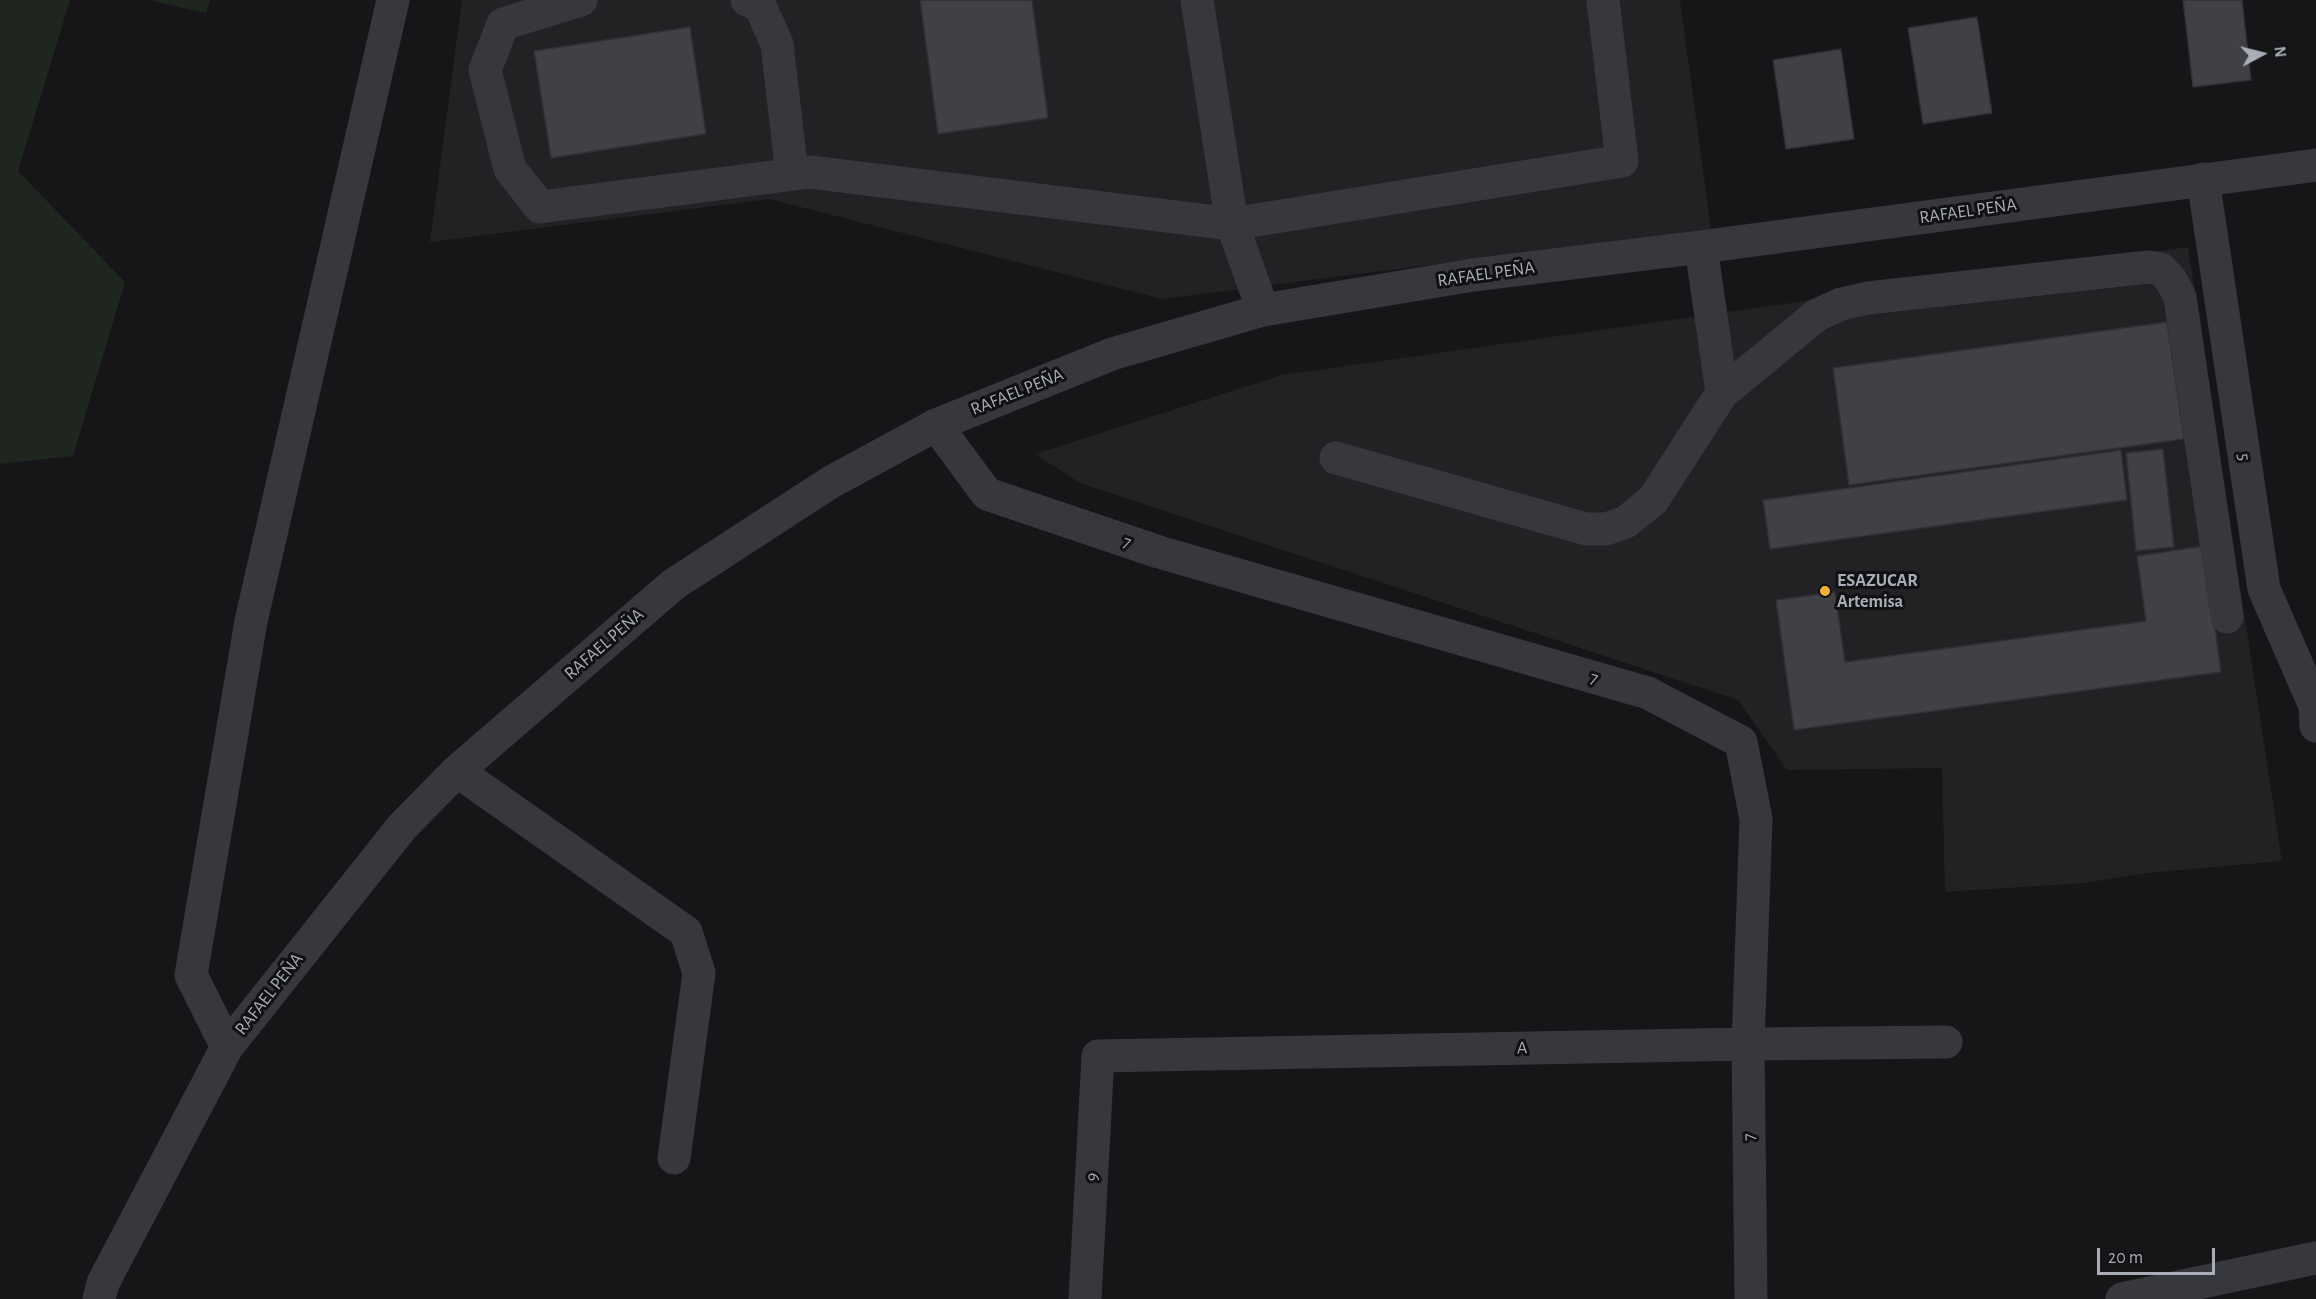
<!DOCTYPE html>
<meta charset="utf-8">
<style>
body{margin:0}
#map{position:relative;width:2316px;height:1299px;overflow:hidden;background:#161618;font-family:"Alegreya Sans",sans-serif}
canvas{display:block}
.north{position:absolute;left:2232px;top:24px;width:60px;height:60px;-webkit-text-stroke:4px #111113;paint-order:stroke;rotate:83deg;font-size:16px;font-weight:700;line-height:24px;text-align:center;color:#a8adb8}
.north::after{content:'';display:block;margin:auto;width:21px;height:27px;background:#a8adb8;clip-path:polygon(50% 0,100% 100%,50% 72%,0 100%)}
.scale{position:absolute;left:2097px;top:1248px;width:118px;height:27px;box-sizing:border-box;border:3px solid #a8adb8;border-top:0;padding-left:8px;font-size:18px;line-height:21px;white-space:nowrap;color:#a8adb8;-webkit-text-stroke:4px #111113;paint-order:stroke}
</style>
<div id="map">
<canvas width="2316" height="1299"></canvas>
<div class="north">N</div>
<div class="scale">20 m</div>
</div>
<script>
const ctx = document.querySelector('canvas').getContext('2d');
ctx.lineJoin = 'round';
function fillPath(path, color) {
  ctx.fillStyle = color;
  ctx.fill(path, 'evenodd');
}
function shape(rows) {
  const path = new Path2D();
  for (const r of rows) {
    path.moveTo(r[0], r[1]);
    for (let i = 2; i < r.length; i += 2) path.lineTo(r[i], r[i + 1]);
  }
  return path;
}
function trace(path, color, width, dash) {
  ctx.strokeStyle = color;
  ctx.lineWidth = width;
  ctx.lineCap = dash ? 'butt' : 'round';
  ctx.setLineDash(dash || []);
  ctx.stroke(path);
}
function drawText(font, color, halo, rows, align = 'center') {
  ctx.font = font + ' "Alegreya Sans",sans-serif';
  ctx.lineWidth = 6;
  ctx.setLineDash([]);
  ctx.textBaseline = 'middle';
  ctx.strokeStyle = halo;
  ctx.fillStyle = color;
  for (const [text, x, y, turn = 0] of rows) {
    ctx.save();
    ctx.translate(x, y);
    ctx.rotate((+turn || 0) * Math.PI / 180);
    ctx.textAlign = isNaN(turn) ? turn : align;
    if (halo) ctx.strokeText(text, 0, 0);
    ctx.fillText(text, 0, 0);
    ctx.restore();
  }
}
fillPath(shape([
 [462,0,1680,0,1711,229,1162,299,769,199,430,242],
 [2188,247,2282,861,2147,873,2084,883,1945,892,1942,768,1787,770,1738,700,1080,483,1035,454,1282,375]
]), '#222225');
fillPath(shape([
 [0,0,70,0,18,171,125,282,73,456,0,464],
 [148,0,210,0,206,13]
]), '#1e261f');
const building = shape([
 [920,0,1032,0,1048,118,938,134,920,0],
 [2183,0,2242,0,2251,80,2193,87,2183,0],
 [1977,17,1992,113,1923,124,1908,28,1977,17],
 [690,27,706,134,551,158,534,51,690,27],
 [1841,49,1854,139,1786,149,1773,60,1841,49],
 [2167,322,2184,439,1849,485,1833,368,2167,322],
 [2163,449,2174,547,2136,551,2126,453,2163,449],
 [2121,450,2127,500,1770,549,1763,500,2121,450],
 [2204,546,2221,672,1794,730,1776,600,1835,592,1845,662,2146,621,2137,556,2204,546]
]);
fillPath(building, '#404145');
trace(building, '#303034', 1.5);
trace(shape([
 [581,0,503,24,485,70,510,169,540,207,810,172,1232,224,1622,161,1603,0],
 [747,0,760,6,777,44,792,174],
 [1197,0,1232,224,1263,310],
 [2203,179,2264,589,2315,706,2316,726],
 [1701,247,1722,393],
 [936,425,987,494,1159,552,1648,693,1741,742,1756,819,1748,1044,1751,1299],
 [1336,458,1586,529,1606,529,1626,522,1653,500,1722,393,1817,315,1841,304,1868,298,2148,267,2161,269,2171,280,2180,297,2227,617],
 [457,771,686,932,699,973,674,1158],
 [227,1047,191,975,251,621,393,0],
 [99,1299,103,1283,227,1047,402,827,457,771,674,584,831,482,936,425,1112,354,1263,310,1473,275,1701,247,2316,165],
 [1085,1299,1098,1056,1748,1044,1946,1042],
 [2122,1299,2316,1258]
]), '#37383d', 33);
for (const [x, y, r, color] of [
 [1825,591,6,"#f2b134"]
]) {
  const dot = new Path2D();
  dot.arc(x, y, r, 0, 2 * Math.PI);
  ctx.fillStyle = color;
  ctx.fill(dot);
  trace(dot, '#111113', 2);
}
drawText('18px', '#a8adb8', '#111113', [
 ["RAFAEL PEÑA",1968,211,-8],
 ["RAFAEL PEÑA",1486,274,-8],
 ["RAFAEL PEÑA",1017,392,-22],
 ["5",2244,457,82],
 ["7",1127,542,19],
 ["RAFAEL PEÑA",604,644,-41],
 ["7",1594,678,16],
 ["RAFAEL PEÑA",269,994,-52],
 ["A",1522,1048,-1],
 ["7",1749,1137,-91],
 ["9",1092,1177,-87]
]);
drawText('bold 18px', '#a8adb8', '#111113', [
 ["ESAZUCAR",1837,581],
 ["Artemisa",1837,602]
], 'left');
</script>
